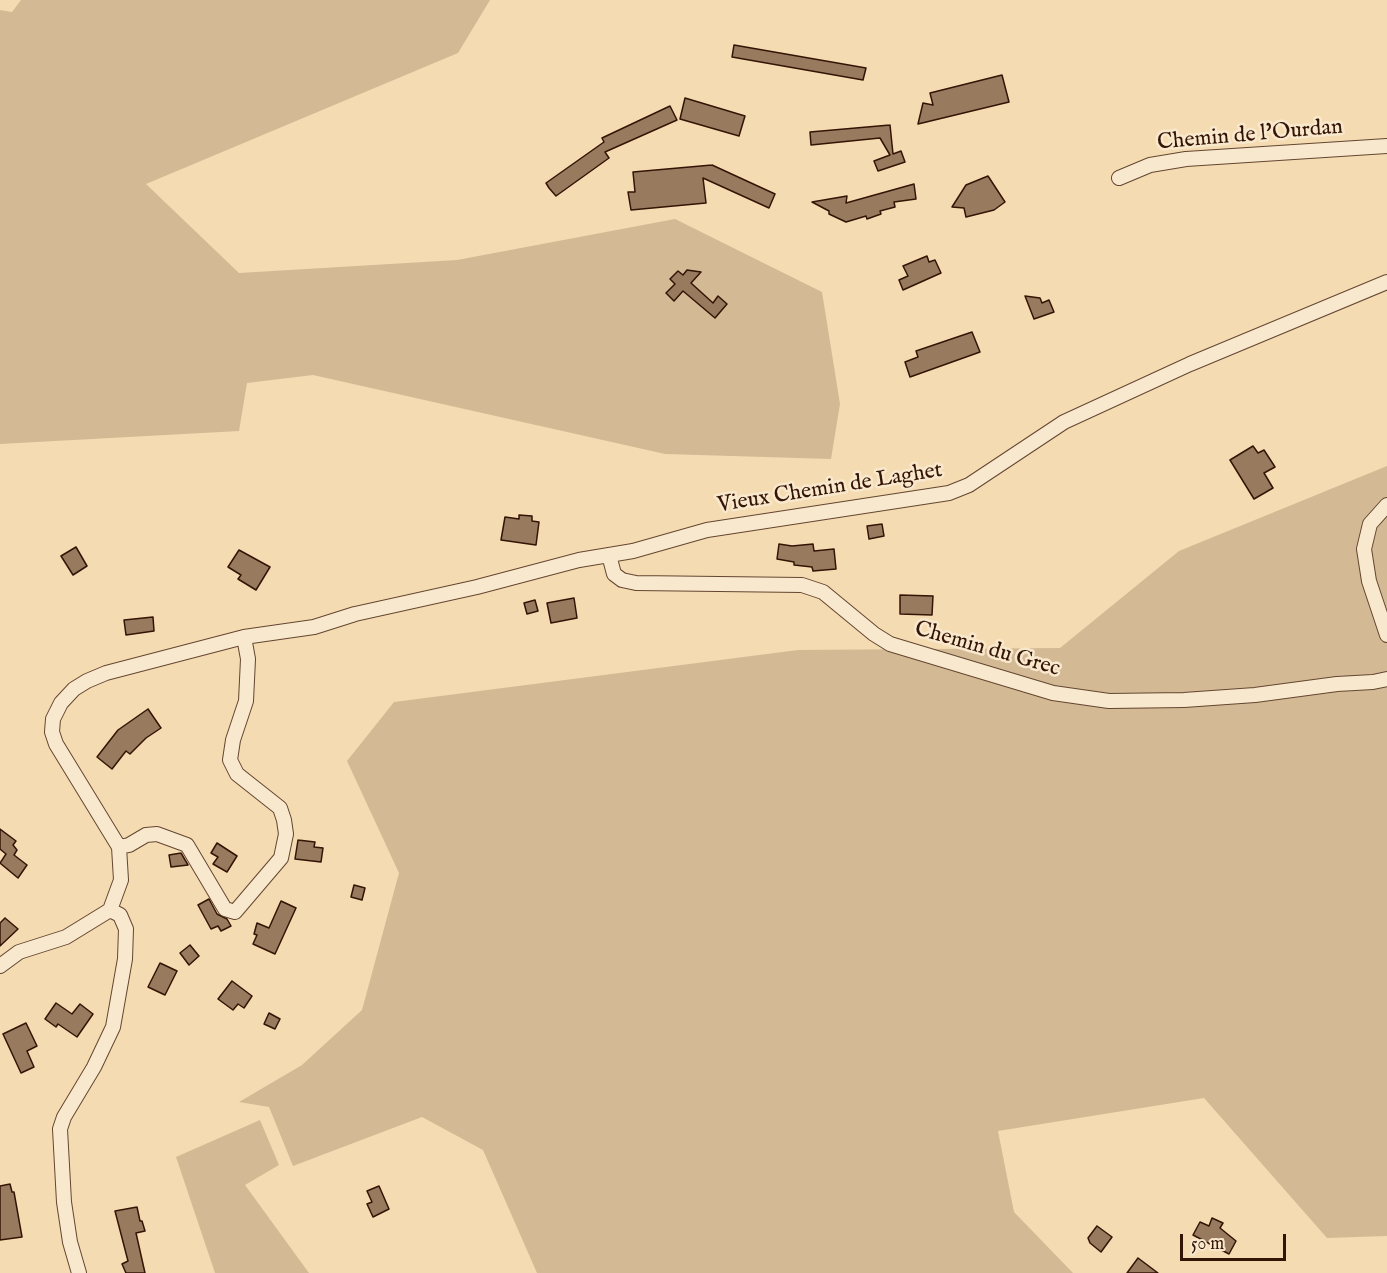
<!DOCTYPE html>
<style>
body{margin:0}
#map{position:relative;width:1387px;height:1273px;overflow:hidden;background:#f5dbb2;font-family:"IM FELL English",serif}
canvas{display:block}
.scale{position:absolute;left:1180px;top:1234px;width:106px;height:27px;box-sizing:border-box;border:3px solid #341405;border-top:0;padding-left:8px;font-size:18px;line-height:21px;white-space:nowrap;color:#341405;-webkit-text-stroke:4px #f8e8cd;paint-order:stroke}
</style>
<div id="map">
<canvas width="1387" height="1273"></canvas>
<div class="scale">50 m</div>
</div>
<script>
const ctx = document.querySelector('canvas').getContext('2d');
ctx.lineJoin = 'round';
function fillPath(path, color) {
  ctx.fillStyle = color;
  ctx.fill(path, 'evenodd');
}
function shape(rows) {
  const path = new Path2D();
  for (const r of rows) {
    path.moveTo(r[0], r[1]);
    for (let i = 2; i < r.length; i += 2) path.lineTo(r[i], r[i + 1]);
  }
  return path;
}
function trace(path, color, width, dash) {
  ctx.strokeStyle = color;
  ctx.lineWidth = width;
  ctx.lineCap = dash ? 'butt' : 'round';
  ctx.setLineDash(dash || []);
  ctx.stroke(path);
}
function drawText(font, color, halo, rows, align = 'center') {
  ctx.font = font + ' "IM FELL English",serif';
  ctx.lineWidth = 5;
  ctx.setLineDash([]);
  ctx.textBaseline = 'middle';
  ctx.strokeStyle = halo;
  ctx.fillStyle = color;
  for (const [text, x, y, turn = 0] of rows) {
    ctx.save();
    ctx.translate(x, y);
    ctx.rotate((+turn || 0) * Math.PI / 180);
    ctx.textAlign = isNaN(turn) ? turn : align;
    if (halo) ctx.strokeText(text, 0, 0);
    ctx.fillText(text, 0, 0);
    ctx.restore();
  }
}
fillPath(shape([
 [21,0,490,0,458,53,146,184,239,273,457,260,675,219,822,292,840,404,831,459,665,454,313,375,247,383,239,431,0,444,0,10,12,12],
 [1387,466,1387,1236,1327,1238,1204,1098,998,1131,1014,1212,1073,1273,537,1273,483,1150,422,1117,293,1166,269,1107,239,1102,302,1065,362,1010,399,873,347,761,394,702,798,650,1060,648,1179,551],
 [260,1120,279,1165,245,1185,309,1273,215,1273,176,1157]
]), '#d4b995');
const building = shape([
 [734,45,866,68,863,80,732,57,734,45],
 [1002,75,1009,102,918,124,923,103,933,105,930,93,1002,75],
 [685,98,745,116,739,136,680,119,685,98],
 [670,106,677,120,605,152,609,158,556,196,549,188,546,183,604,142,602,138,670,106],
 [890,125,893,154,901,151,905,162,878,171,874,161,890,155,880,138,811,145,810,132,890,125],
 [712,165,775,194,769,208,703,178,706,203,631,210,628,192,635,192,633,172,712,165],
 [988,176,1005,202,994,210,966,217,964,208,952,207,966,185,988,176],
 [914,184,916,199,894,202,895,207,880,211,881,214,867,219,866,216,846,222,829,214,829,211,812,202,847,196,846,203,914,184],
 [927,256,929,262,935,260,941,273,903,290,899,280,908,276,903,266,927,256],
 [687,270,701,272,691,283,713,303,718,296,727,304,715,318,683,291,674,301,666,293,675,284,670,279,678,271,683,275,687,270],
 [1025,296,1040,298,1042,303,1049,300,1054,312,1034,319,1025,296],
 [972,332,980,352,910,377,905,362,918,357,916,351,972,332],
 [1253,446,1258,453,1264,450,1275,467,1264,473,1273,488,1254,499,1230,460,1253,446],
 [519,515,532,516,532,521,539,522,536,545,501,540,505,517,519,519,519,515],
 [882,524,884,536,869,539,867,526,882,524],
 [779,544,792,546,813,544,814,551,834,549,836,569,813,571,812,567,794,565,794,562,777,559,779,544],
 [76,547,87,566,73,575,61,556,76,547],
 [239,550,270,567,256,590,238,579,241,575,228,567,239,550],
 [900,595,933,596,932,615,900,614,900,595],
 [574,598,577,618,551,623,547,603,574,598],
 [535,600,538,611,527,614,524,603,535,600],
 [153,617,154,631,126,635,124,620,153,617],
 [148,709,161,728,146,738,130,754,126,751,112,769,97,757,118,730,148,709],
 [0,829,16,841,13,845,17,850,14,855,27,865,18,878,0,863,6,854,0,849,0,829],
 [298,840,315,842,314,847,323,848,321,862,295,859,298,840],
 [217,843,237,856,227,872,213,864,218,857,211,853,217,843],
 [181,853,188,865,171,867,169,855,181,853],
 [354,885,365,888,362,900,351,897,354,885],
 [209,899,217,914,227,919,231,926,221,931,218,926,211,929,198,905,209,899],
 [281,901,296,908,275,954,253,944,257,935,254,934,257,923,269,928,281,901],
 [5,918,18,929,0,946,0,923,5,918],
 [190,945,199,956,189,965,180,953,190,945],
 [160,963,177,971,165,995,148,987,160,963],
 [232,981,252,996,244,1008,238,1004,233,1010,218,999,232,981],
 [56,1003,72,1014,80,1004,93,1014,77,1037,58,1024,56,1027,45,1019,56,1003],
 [269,1013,280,1019,275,1029,264,1024,269,1013],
 [26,1023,37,1046,27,1051,34,1067,21,1073,3,1034,26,1023],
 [10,1184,12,1192,14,1192,22,1237,0,1240,0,1186,10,1184],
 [379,1186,389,1209,373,1217,367,1204,372,1202,367,1191,379,1186],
 [137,1207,140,1221,142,1221,145,1231,136,1233,145,1273,126,1273,122,1264,128,1261,115,1211,137,1207],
 [1212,1218,1223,1223,1220,1228,1236,1241,1229,1254,1193,1235,1200,1222,1209,1226,1212,1218],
 [1097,1226,1112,1237,1101,1252,1090,1243,1088,1238,1097,1226],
 [1138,1258,1158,1273,1127,1273,1138,1258]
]);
fillPath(building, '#987b5f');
trace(building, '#341405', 1.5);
const minor = shape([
 [1119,178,1150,165,1186,159,1387,146],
 [1387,505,1370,524,1364,549,1369,581,1387,635],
 [609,555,614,574,622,580,636,583,802,585,823,592,874,634,890,644,1053,693,1109,701,1184,700,1255,695,1337,684,1373,682,1387,679],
 [119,847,56,744,52,732,53,719,61,703,74,689,87,681,106,673,244,637,314,627,355,614,477,587,579,560,633,551,707,530,949,493,969,485,1064,422,1190,364,1387,282],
 [119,847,129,845,146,835,157,834,187,845,225,909,235,912,281,858,286,834,284,820,280,808,237,774,230,760,233,740,246,701,248,659,244,637],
 [110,910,121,880,119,847],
 [0,966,19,952,66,937,110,910],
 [79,1273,70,1242,64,1202,60,1129,64,1117,94,1067,113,1027,125,959,126,929,120,915,110,910]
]);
trace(minor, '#644630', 16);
trace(minor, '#f8e8cd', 14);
drawText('22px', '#341405', '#f8e8cd', [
 ["Chemin de l'Ourdan",1250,136,-5],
 ["Vieux Chemin de Laghet",830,489,-9],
 ["Chemin du Grec",987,650,16]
]);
</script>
